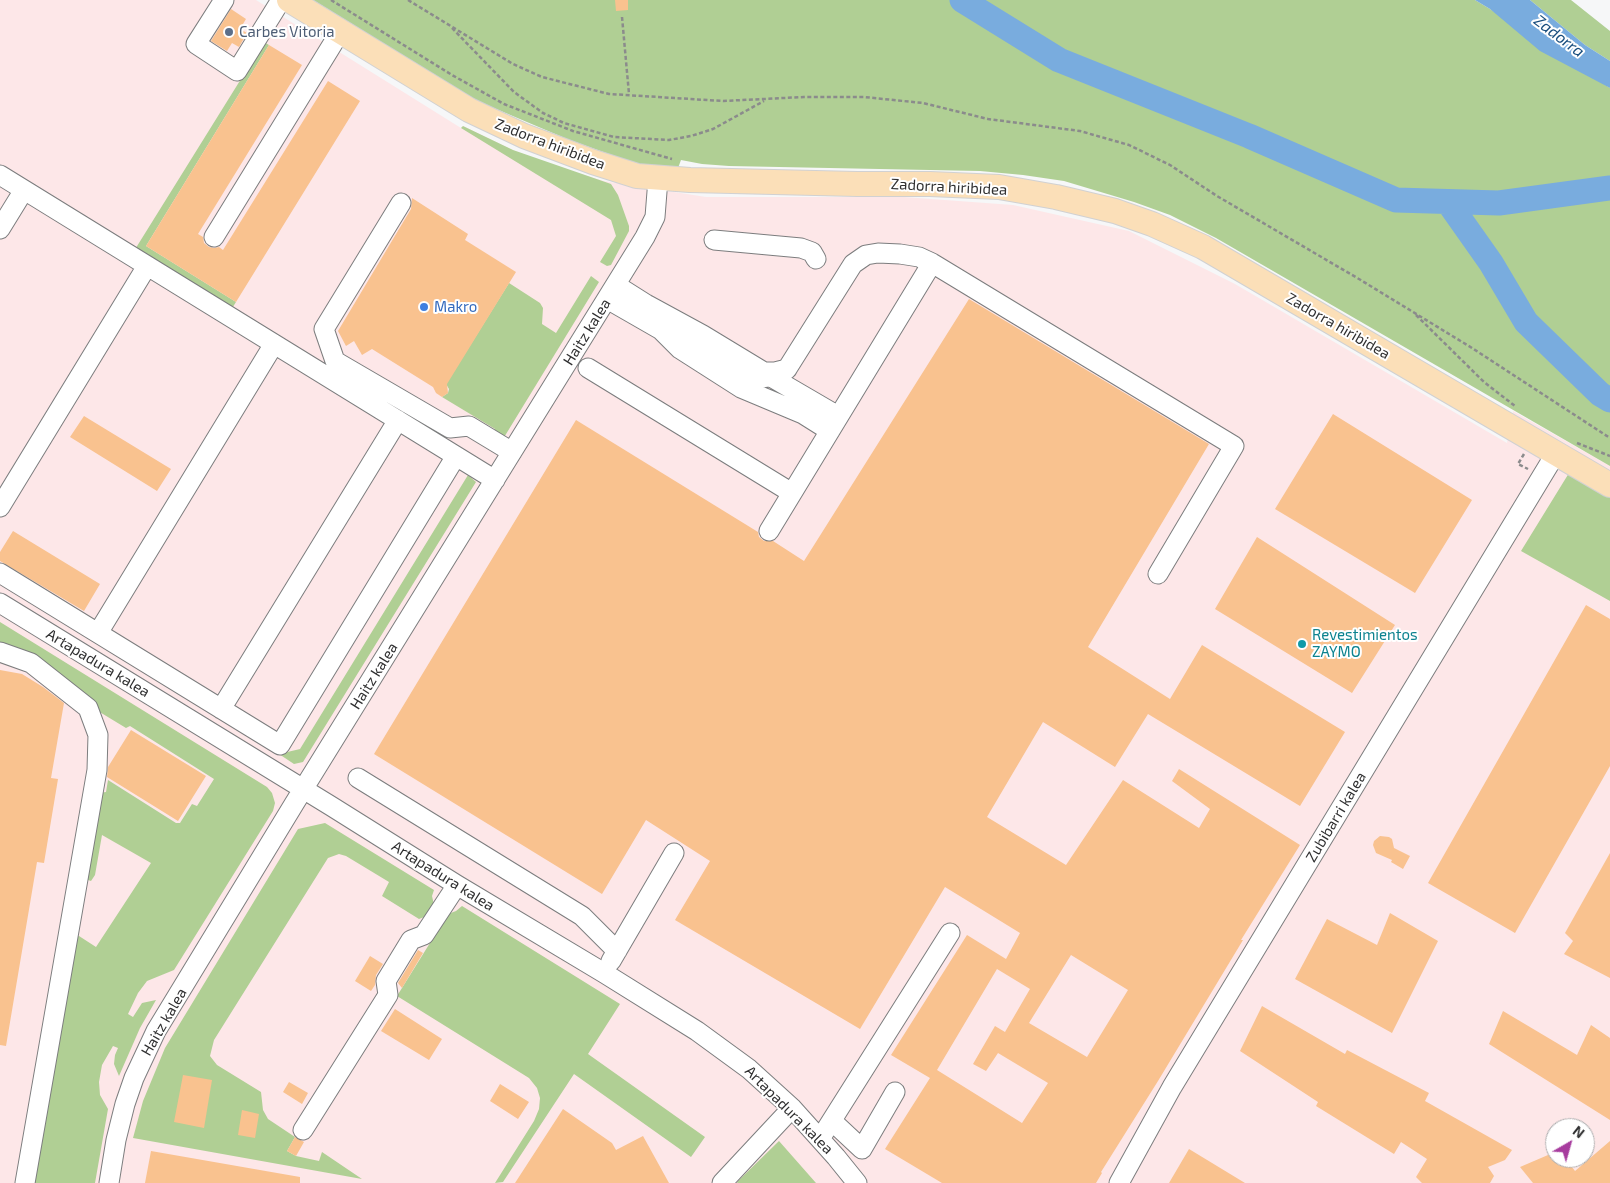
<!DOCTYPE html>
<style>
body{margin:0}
#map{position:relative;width:1610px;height:1183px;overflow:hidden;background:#f6f7f8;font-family:"Exo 2",sans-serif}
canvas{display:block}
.north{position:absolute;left:1545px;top:1118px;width:50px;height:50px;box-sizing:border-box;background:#fff;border:1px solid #acacad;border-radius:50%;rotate:38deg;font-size:14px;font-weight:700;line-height:20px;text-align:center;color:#303031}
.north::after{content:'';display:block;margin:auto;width:18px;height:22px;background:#a73c9e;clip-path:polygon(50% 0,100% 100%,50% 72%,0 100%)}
</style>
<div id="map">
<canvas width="1610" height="1183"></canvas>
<div class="north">N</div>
</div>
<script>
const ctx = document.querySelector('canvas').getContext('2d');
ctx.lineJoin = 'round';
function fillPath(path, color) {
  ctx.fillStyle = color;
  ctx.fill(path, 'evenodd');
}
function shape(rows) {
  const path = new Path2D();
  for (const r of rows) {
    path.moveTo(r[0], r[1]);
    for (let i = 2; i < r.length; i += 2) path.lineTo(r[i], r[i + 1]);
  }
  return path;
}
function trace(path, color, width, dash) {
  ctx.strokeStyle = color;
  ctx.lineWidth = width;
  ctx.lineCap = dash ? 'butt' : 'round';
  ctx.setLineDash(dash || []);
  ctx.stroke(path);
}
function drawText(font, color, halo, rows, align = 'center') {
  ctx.font = font + ' "Exo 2",sans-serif';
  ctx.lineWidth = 4;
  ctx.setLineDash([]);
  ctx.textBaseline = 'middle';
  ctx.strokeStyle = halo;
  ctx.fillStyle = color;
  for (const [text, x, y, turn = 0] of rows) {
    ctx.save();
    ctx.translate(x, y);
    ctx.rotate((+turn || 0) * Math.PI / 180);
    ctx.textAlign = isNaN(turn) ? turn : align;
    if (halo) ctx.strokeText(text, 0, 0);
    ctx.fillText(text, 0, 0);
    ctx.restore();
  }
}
fillPath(shape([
 [0,0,256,0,461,128,463,126,513,150,542,162,604,181,706,197,904,197,1013,205,1129,231,1235,284,1507,443,1513,411,1610,466,1610,1183,0,1183],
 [1555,1128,1585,1128,1585,1158,1555,1158]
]), '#fde7e8');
fillPath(shape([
 [313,0,1475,0,1490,9,1610,88,1610,466,1216,238,1170,215,1134,202,1064,181,1023,175,980,171,729,166,702,164,681,160,678,168,642,166,567,139,475,100],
 [1530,0,1571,0,1610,31,1610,61,1585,45],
 [264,42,269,45,146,246,236,302,231,310,134,251],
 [463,126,513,150,611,184,618,195,629,226,629,231,611,265,607,266,600,262,616,236,611,220,461,128],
 [591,276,599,282,503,439,494,433,495,429,442,397,448,393,449,389,446,384,509,283,540,303,543,308,542,324,556,333],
 [1569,473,1610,496,1610,601,1521,551],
 [468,475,476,482,303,762,294,764,279,754,300,749],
 [0,622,267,787,272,793,275,803,273,811,174,970,147,981,138,993,128,1014,133,1017,142,1003,156,1000,140,1028,119,1076,114,1064,115,1055,118,1048,113,1046,102,1065,99,1082,100,1095,108,1109,95,1183,33,1183,74,938,79,936,96,947,151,863,102,835,95,875,91,881,85,879,99,793,106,792,108,780,176,823,180,823,192,804,197,806,214,779,130,726,126,728,98,711,74,688,0,642],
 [325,823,434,890,432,896,434,905,427,916,419,919,382,896,389,882,346,856,339,854,328,858,214,1040,210,1056,217,1065,261,1092,263,1110,268,1119,295,1137,287,1151,296,1156,319,1161,322,1152,362,1179,133,1138,143,1101,165,1048,298,829],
 [462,906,620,1004,588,1054,705,1137,691,1157,574,1074,503,1182,495,1183,534,1121,539,1109,540,1098,537,1088,529,1078,397,996,448,914,456,911],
 [779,1141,816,1183,737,1183,738,1181]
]), '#b0cf94');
fillPath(shape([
 [1475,0,1530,0,1585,45,1610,61,1610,88,1540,51,1490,9]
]), '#79acde');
trace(shape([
 [962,0,1059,60,1249,136,1396,200,1499,203,1610,188],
 [1448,202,1491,263,1526,322,1600,394,1610,400]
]), '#79acde', 25);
fillPath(shape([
 [615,0,628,0,628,10,616,11],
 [231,9,246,19,240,29,247,33,239,47,232,43,227,51,211,41],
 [269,45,302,65,198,234,203,237,204,243,209,247,214,248,219,247,223,250,328,81,360,101,236,302,146,246],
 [412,198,468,234,465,240,516,272,447,384,448,393,442,397,436,393,433,387,372,349,362,355,354,341,346,346,338,331,411,209],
 [969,299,1209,444,1088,647,1170,699,1202,645,1345,732,1300,806,1148,714,1115,767,1043,722,987,817,1066,865,1123,780,1199,828,1210,809,1172,781,1179,769,1300,845,1241,940,1243,940,1158,1081,1101,1172,1102,1173,1096,1183,942,1183,885,1149,930,1078,891,1055,967,935,1006,959,1020,933,945,887,860,1029,675,920,710,861,646,820,602,894,374,754,576,420,758,532,759,537,764,541,773,541,804,561],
 [1071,955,1128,990,1087,1057,1029,1023],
 [997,969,1030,989,1005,1032,995,1026,973,1064,986,1071,998,1053,1048,1083,1022,1123,937,1070],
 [1333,414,1472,500,1415,593,1275,509],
 [84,416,171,469,157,491,70,437],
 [13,531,100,584,84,611,0,561,0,552],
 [1257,537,1395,625,1352,693,1215,609],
 [1586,605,1610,619,1610,766,1515,933,1428,883],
 [0,670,22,674,43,687,64,703,51,778,58,779,44,863,37,862,6,1046,0,1045],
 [131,730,206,776,178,821,107,777,108,767],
 [1380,836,1389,837,1392,839,1394,848,1410,856,1403,869,1391,862,1392,860,1376,853,1373,845,1374,841],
 [1610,853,1610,978,1564,954,1573,941,1565,933],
 [1390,913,1438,941,1392,1033,1295,979,1327,919,1377,945],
 [418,950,423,953,402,988,398,983],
 [370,956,383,964,376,975,375,985,371,991,355,981],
 [1262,1006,1345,1054,1347,1050,1429,1093,1425,1101,1512,1150,1505,1160,1488,1167,1494,1176,1490,1183,1422,1183,1416,1177,1427,1159,1401,1142,1394,1154,1316,1106,1318,1102,1240,1051],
 [395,1009,442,1039,429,1060,381,1031],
 [1503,1011,1577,1055,1591,1025,1610,1038,1610,1120,1489,1044],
 [183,1075,212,1080,204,1128,174,1122],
 [289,1082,308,1093,302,1104,283,1092],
 [500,1084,529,1102,518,1119,490,1101],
 [563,1109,612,1143,616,1150,643,1136,669,1183,515,1183],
 [242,1110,259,1114,255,1138,238,1135],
 [295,1137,304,1142,296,1156,287,1151],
 [1610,1141,1610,1183,1533,1183,1520,1167,1555,1152,1555,1158,1565,1158,1575,1171],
 [1189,1149,1245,1183,1169,1183],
 [151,1151,300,1177,300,1183,145,1183]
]), '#f9c28f');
const minor = shape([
 [224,0,196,44,237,71,281,0],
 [0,175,495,480],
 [401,203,324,329,335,361,450,428,469,426,512,452],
 [0,229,24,190],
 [214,237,340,32],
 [714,240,801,248,812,252,816,259],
 [616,285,646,304,703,335,764,372,775,372,787,369,780,375,757,379,689,338,661,330],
 [607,299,661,330,680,349,741,388,803,414,830,431],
 [588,368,792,493],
 [787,369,853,264,866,255,878,253,900,254,919,257,932,263,1234,446,1158,574],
 [766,374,838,416],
 [0,507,147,266],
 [769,531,932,263],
 [0,573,280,745,456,456],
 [0,603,331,806,457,885,604,973,697,1031,749,1069,792,1108,836,1157,857,1183],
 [98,633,274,344],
 [0,652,31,663,88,708,98,735,97,770,25,1183],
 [221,709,398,420],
 [358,778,582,916,617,951],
 [611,961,674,853],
 [832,1121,862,1149,895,1092],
 [303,1130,388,995,386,981,411,940,424,935,457,885],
 [820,1139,950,933],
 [109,1183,116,1140,125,1104,134,1078,156,1031,294,804,645,237,655,217,658,179],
 [722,1183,792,1108],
 [1119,1183,1172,1087,1556,453]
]);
const major = shape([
 [289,0,469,110,524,136,593,162,637,176,690,180,857,184,930,184,999,187,1056,197,1115,211,1152,224,1203,247,1610,485]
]);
trace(minor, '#7c7d7e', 21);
trace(major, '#d1d1d2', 26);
trace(shape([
 [331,0,452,75,504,104,573,131,672,159],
 [408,0,513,64,542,77,609,94,723,101,804,97,864,97,923,103,988,119,1080,131,1129,145,1170,165,1217,196,1359,279,1472,348,1610,438],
 [622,17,629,94],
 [452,28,514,92,543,113,564,123,614,137,669,140,691,136,713,129,764,101],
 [1416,315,1484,382,1515,406],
 [1577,443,1610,456],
 [1524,454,1518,464,1528,469]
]), '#8b8b8c', 2.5, [4, 2.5]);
trace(minor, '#fff', 19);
trace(major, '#fbdfb8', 24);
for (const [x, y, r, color] of [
 [229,32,5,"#5c6f8a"],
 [424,307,5,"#3f7fe0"],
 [1302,644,5,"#0f9aa8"]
]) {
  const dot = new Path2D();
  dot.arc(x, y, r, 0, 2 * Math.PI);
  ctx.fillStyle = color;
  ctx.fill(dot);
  trace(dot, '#fff', 2);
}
drawText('15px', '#4e5e75', '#fff', [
 ["Carbes Vitoria",239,32]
], 'left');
drawText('15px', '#303031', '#fff', [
 ["Zadorra hiribidea",550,144,21],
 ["Zadorra hiribidea",949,187,3],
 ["Zadorra hiribidea",1338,326,30],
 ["Haitz kalea",587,332,-58],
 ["Artapadura kalea",98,663,31],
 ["Haitz kalea",374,676,-58],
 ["Zubibarri kalea",1336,817,-59],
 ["Artapadura kalea",443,876,32],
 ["Haitz kalea",164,1022,-60],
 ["Artapadura kalea",789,1110,45]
]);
drawText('15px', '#366cbe', '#fff', [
 ["Makro",434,307]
], 'left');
drawText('15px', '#0d838f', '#fff', [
 ["Revestimientos",1312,635],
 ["ZAYMO",1312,652]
], 'left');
drawText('italic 16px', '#194e7e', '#fff', [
 ["Zadorra",1559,36,37]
]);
</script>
